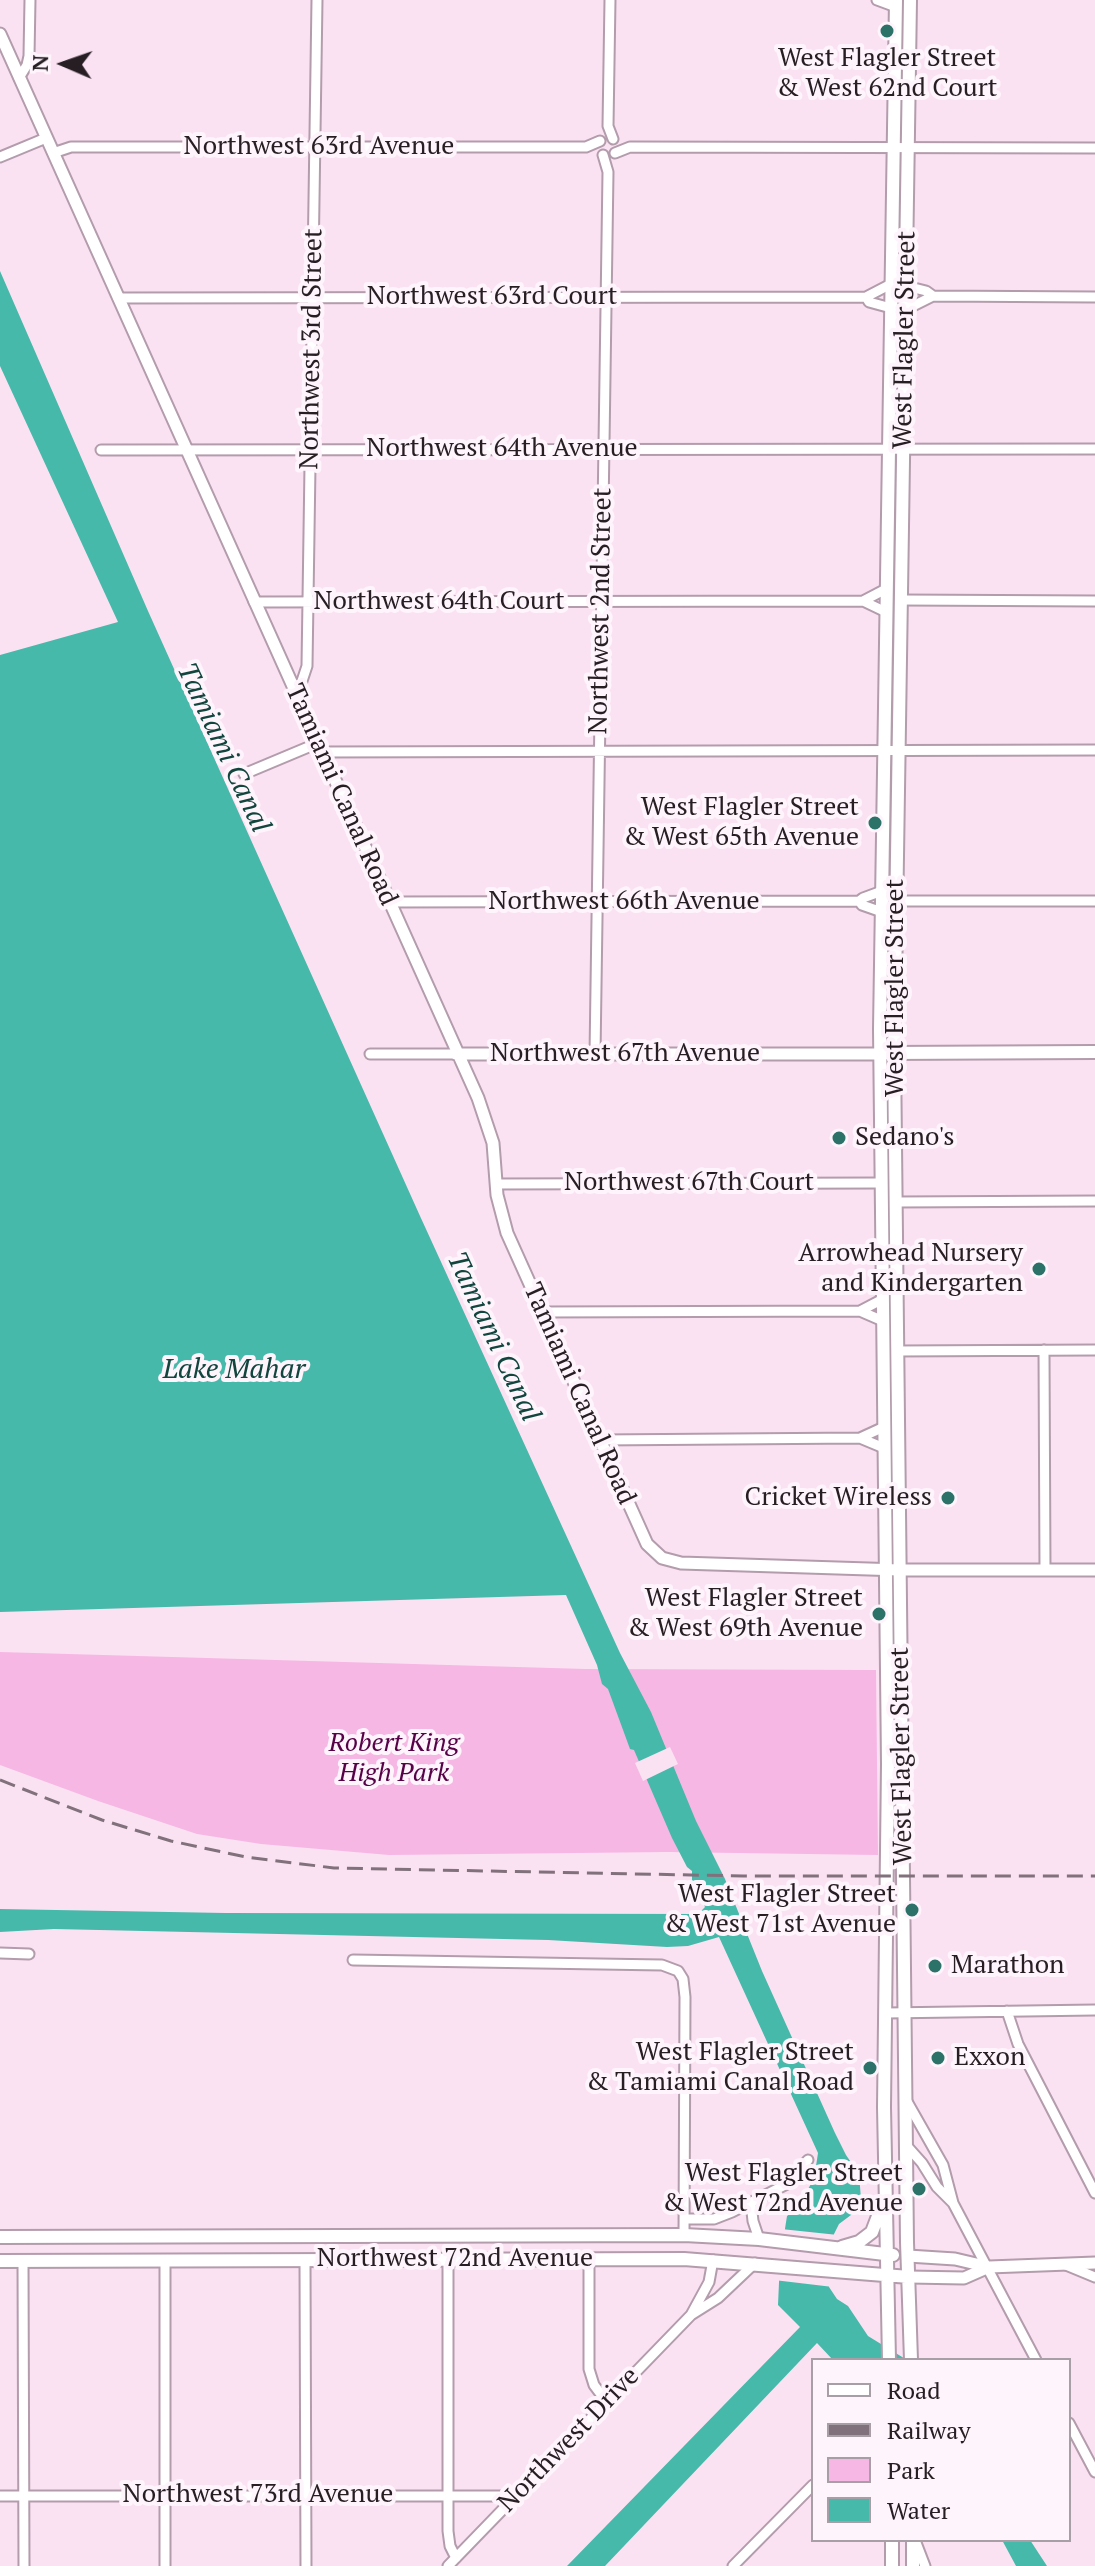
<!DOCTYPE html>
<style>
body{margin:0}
#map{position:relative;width:1095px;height:2566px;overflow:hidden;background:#fbe2f3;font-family:"PT Serif",serif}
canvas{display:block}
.legend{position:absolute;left:811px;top:2358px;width:260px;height:184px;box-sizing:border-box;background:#fef4fb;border:2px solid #a89ea5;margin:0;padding:10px 14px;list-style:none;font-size:24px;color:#271e24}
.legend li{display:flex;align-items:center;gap:16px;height:40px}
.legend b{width:40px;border:2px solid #a89ea5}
.north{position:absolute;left:24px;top:24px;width:80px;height:80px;-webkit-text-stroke:6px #fef4fb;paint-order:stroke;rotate:272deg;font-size:22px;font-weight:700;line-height:32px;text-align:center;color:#271e24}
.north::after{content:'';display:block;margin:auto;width:28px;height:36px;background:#271e24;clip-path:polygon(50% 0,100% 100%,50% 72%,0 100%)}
</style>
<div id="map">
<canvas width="1095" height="2566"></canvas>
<ul class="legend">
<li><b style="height:10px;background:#fff"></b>Road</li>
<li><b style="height:10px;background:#81717c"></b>Railway</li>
<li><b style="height:22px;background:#f6b7e4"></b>Park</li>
<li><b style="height:22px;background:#47b9aa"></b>Water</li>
</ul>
<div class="north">N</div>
</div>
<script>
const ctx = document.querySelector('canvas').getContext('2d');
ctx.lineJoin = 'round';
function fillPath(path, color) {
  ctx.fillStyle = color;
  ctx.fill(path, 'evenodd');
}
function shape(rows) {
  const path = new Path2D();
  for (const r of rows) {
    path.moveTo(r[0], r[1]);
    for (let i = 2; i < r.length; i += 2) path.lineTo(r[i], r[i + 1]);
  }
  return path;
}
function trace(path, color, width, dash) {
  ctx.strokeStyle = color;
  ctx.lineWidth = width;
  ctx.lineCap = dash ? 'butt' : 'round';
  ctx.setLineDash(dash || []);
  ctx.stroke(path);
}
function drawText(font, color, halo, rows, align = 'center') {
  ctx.font = font + ' "PT Serif",serif';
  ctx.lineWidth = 8;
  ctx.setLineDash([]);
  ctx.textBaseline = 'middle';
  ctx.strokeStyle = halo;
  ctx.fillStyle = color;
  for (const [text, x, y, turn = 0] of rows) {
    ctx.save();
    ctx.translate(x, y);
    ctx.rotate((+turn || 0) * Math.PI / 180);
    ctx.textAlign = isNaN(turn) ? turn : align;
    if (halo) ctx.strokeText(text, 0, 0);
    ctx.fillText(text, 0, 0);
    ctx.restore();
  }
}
fillPath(shape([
 [0,1652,586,1669,876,1670,878,1855,668,1852,389,1855,261,1844,197,1834,98,1801,0,1765]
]), '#f6b7e4');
fillPath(shape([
 [0,271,148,611,420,1216,620,1653,651,1712,696,1821,725,1879,762,1971,835,2133,846,2155,859,2174,861,2199,851,2215,839,2224,834,2234,827,2264,829,2287,837,2299,848,2306,868,2336,907,2360,833,2360,817,2343,605,2566,567,2566,800,2327,778,2305,780,2260,787,2216,796,2209,814,2179,818,2153,719,1937,688,1946,667,1947,548,1940,54,1929,0,1932,0,1909,226,1913,698,1914,705,1907,692,1882,692,1871,687,1867,672,1838,634,1750,630,1749,608,1689,602,1684,597,1665,566,1595,0,1612,0,655,118,622,0,366],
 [1002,2540,1030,2540,1047,2566,1016,2566]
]), '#47b9aa');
fillPath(shape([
 [670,1747,678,1764,643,1781,635,1763],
 [781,2229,838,2235,831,2264,833,2287,774,2280]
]), '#fbe2f3');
const minor = shape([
 [610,0,608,126,613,139],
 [877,0,896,7],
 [19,78,27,65,29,56,30,0],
 [53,153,71,147,586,147,600,141],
 [615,153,630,147,1095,148],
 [0,157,46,138],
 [906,286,926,291,933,296],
 [866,297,869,302,891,308],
 [118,298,866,297,891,284],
 [905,310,933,296,1095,297],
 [101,450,1095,449],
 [901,600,1095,601],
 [863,601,886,612],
 [254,602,863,601,886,589],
 [297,696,307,666,317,0],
 [322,752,1095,750],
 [244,774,318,743],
 [859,901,862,905,882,912],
 [896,901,1095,901],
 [389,902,859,901,863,898,882,891],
 [370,1054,456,1054],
 [595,1054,608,172,603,155],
 [496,1184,881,1183],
 [896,1202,1095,1201],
 [860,1311,883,1299],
 [542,1312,860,1311,883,1321],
 [1044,1350,1045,1570],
 [897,1351,1095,1350],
 [860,1438,884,1427],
 [599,1440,860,1438,884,1448],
 [0,1953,29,1954],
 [353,1960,662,1965,678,1971,683,1979,685,1997,684,2235],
 [1007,2011,1018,2044,1095,2193],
 [886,2013,1095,2010],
 [905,2098,943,2165,953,2203],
 [906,2145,922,2163,937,2187,953,2203,1036,2360],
 [751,2203,753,2221,759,2239],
 [684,2219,714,2219,732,2212,787,2184,808,2160],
 [589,2258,589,2369,594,2385,606,2401],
 [448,2259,448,2531,450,2546,456,2558],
 [165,2260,165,2566],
 [305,2260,306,2566],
 [23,2261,24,2566],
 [1066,2265,1095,2277],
 [691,2315,709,2282,713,2260],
 [1069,2423,1095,2472],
 [0,2496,517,2496],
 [915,2540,925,2566],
 [448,2566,691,2315,718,2298,755,2263],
 [733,2566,813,2485]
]);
const tertiary = shape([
 [0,34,478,1098,493,1143,497,1195,507,1233,647,1544,662,1558,681,1563,900,1570,1095,1570],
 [456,1054,880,1054],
 [908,2256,955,2259,989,2267],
 [909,2277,964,2278,989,2267,1095,2263]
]);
const secondary = shape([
 [910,0,894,1053,907,2242,911,2360],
 [887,1053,1095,1052],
 [0,2237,684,2235,759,2239,893,2255],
 [842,2247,859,2242,872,2232,883,2203],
 [0,2261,684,2259,909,2277],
 [889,2360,884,2107,888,1764,880,1029,896,0],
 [913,2540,913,2566],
 [892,2566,892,2540]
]);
trace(minor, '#b39cac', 13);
trace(tertiary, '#b39cac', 15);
trace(secondary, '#b39cac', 16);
trace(minor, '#fff', 9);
trace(tertiary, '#fff', 11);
trace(secondary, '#fff', 12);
trace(shape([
 [0,1780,102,1820,171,1841,246,1857,334,1868,743,1876,1095,1876]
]), '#81717c', 3, [16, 8]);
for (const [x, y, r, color] of [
 [887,31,8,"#2c7269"],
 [875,823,8,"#2c7269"],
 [839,1138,8,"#2c7269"],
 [1039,1269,8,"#2c7269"],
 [948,1498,8,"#2c7269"],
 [879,1614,8,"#2c7269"],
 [912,1910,8,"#2c7269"],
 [935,1966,8,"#2c7269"],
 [938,2058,8,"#2c7269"],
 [870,2068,8,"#2c7269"],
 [919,2189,8,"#2c7269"]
]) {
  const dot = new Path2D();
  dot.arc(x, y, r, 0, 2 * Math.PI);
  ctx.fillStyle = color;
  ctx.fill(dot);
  trace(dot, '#fef4fb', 3);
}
drawText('26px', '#271e24', '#fef4fb', [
 ["West Flagler Street",887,59,"center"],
 ["& West 62nd Court",887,89,"center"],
 ["West Flagler Street",859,808],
 ["& West 65th Avenue",859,838],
 ["Sedano's",855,1138,"left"],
 ["Arrowhead Nursery",1023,1254],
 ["and Kindergarten",1023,1284],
 ["Cricket Wireless",932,1498],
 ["West Flagler Street",863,1599],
 ["& West 69th Avenue",863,1629],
 ["West Flagler Street",896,1895],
 ["& West 71st Avenue",896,1925],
 ["Marathon",951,1966,"left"],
 ["West Flagler Street",854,2053],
 ["& Tamiami Canal Road",854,2083],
 ["Exxon",954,2058,"left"],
 ["West Flagler Street",903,2174],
 ["& West 72nd Avenue",903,2204]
], 'right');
drawText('26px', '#271e24', '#fef4fb', [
 ["Northwest 63rd Avenue",319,147],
 ["Northwest 63rd Court",492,297],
 ["West Flagler Street",905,340,-89],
 ["Northwest 3rd Street",312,349,-89],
 ["Northwest 64th Avenue",502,449],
 ["Northwest 64th Court",439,602],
 ["Northwest 2nd Street",601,611,-89],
 ["Tamiami Canal Road",341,795,66],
 ["Northwest 66th Avenue",624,902],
 ["West Flagler Street",896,988,-90],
 ["Northwest 67th Avenue",625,1054],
 ["Northwest 67th Court",689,1183],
 ["Tamiami Canal Road",579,1394,66],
 ["West Flagler Street",902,1756,-91],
 ["Northwest 72nd Avenue",455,2259],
 ["Northwest Drive",569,2440,-46],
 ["Northwest 73rd Avenue",258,2495]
]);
drawText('italic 26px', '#570248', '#fef4fb', [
 ["Robert King",394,1744],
 ["High Park",394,1774]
]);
drawText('italic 28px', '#12453e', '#fef4fb', [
 ["Tamiami Canal",223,748,65],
 ["Tamiami Canal",493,1337,65],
 ["Lake Mahar",234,1370]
]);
</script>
